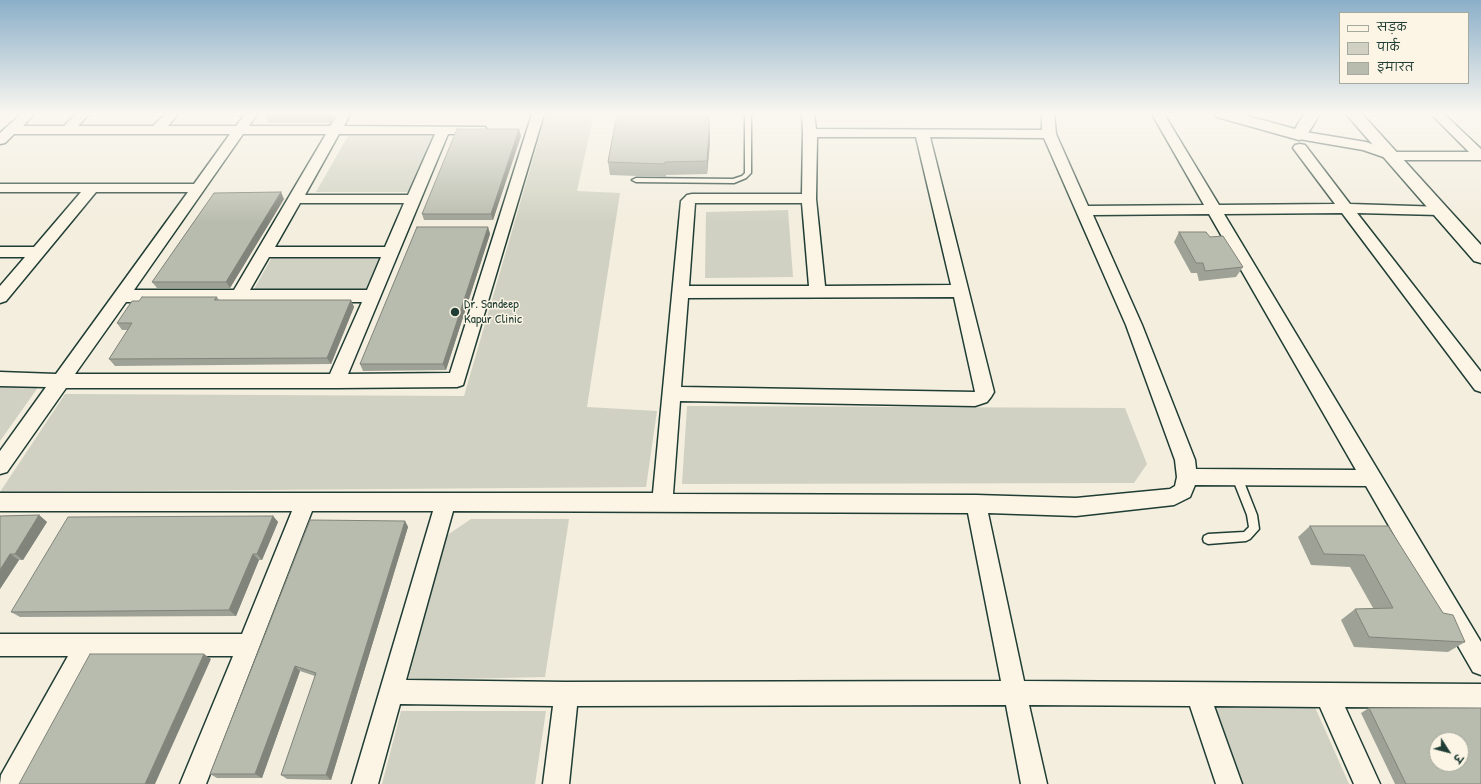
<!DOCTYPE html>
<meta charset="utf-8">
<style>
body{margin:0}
#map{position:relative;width:1481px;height:784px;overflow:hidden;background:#f3eede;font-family:"Patrick Hand","Playpen Sans Deva",sans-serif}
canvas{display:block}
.legend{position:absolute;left:1339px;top:12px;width:130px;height:72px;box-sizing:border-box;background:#fcf5e5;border:1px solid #a4ab9e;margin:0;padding:5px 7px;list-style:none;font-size:12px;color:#1f3d34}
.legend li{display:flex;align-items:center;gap:8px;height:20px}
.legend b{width:20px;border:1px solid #a4ab9e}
.north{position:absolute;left:1429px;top:732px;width:40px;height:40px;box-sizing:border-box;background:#fcf5e5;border:1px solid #a4ab9e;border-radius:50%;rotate:126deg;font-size:11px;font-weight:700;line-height:16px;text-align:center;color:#1f3d34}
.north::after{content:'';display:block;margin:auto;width:14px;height:18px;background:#1f3d34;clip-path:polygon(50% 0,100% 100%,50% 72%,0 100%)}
</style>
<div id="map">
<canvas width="1481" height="784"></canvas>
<ul class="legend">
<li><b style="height:5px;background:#fcf5e5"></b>सड़क</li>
<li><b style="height:11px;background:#d0d1c2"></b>पार्क</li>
<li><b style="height:11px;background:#b8bcae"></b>इमारत</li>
</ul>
<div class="north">उ</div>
</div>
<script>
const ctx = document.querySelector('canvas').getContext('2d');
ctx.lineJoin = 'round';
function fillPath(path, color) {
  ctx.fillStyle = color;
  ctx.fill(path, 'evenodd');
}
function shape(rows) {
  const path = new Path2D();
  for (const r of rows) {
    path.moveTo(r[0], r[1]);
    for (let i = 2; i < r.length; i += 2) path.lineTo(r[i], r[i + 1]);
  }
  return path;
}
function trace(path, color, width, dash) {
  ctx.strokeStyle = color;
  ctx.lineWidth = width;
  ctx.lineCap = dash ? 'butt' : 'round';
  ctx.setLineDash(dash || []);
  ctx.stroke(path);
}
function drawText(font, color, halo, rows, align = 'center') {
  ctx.font = font + ' "Patrick Hand",sans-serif';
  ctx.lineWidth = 3;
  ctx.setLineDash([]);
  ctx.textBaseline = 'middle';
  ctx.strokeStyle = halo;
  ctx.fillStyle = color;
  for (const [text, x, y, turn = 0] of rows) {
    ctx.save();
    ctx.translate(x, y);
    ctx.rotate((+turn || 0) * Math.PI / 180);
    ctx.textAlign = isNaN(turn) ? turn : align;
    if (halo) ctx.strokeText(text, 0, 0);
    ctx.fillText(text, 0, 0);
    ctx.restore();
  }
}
fillPath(shape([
 [546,114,594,114,577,191,620,193,587,407,657,411,646,487,0,492,65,394,464,396],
 [348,136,435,136,410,192,316,192],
 [788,210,793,277,705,278,706,212],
 [272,257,380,257,365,291,253,291],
 [0,385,39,386,0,441],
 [687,406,1125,408,1147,464,1134,483,682,484],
 [471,519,569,519,545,677,408,680,446,536],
 [1211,704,1314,705,1349,784,1239,784],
 [401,711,546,711,535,784,382,784]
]), '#d0d1c2');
const service = shape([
 [745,114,751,114,751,173,746,178,734,183,636,182,632,180,636,178,733,179,742,176,745,173,745,114],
 [1237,473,1240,474,1242,477,1257,515,1259,529,1250,539,1246,541,1208,544,1204,542,1203,539,1204,536,1208,534,1244,532,1249,527,1247,515,1232,477,1234,474,1237,473]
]);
const minor = shape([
 [21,114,34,114,23,126,64,126,76,114,89,114,78,126,153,126,165,114,178,114,168,126,236,126,245,114,257,114,249,126,330,126,338,114,350,114,344,126,485,127,487,130,485,133,480,134,448,134,348,374,450,373,532,114,544,114,463,385,457,387,336,388,66,388,7,472,0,474,0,451,46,387,0,386,0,372,56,374,188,192,96,192,6,301,0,303,0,286,25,257,0,257,0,247,34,247,81,192,0,192,0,184,194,184,230,134,14,134,5,143,0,144,0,133,21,114],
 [243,134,326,134,234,290,134,290,243,134],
 [339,134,435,134,408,195,305,195,339,134],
 [300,203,404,203,385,247,275,247,300,203],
 [269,257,381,257,367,290,250,290,269,257],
 [126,302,362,302,330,374,75,374,126,302],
 [802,114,814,114,816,129,1042,130,1042,114,1054,114,1056,134,1088,206,1204,205,1152,114,1164,114,1219,205,1335,204,1293,148,1295,145,1300,144,1305,145,1350,204,1444,207,1446,210,1444,213,1439,215,1357,213,1481,372,1481,392,1475,390,1342,213,1224,214,1481,642,1481,675,1473,672,1366,486,1195,485,1190,497,1174,505,1076,516,988,513,1024,681,1481,684,1481,708,1345,707,1380,784,1354,784,1320,707,1214,706,1242,784,1216,784,1190,706,1029,705,1047,784,1021,784,1006,705,577,706,569,784,543,784,553,706,400,704,378,784,352,784,433,511,312,511,206,784,180,784,233,656,93,656,24,784,0,784,1,775,68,656,0,656,0,634,242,634,292,511,0,511,0,493,653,493,681,201,687,195,692,194,802,194,803,133,802,114],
 [817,137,916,137,951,285,825,286,816,199,817,137],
 [930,137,1044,138,1126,325,1175,460,1177,477,1175,486,1170,489,1076,498,976,495,673,494,680,401,975,406,987,402,991,397,994,392,930,137],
 [695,203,802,203,809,286,689,286,695,203],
 [1209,214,1356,470,1196,469,1195,460,1142,325,1093,215,1209,214],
 [954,297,975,392,681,387,688,298,954,297],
 [453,511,968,513,1001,681,566,682,406,680,453,511],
 [1431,114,1444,114,1481,149,1481,160,1392,160,1363,150,1299,139,1294,138,1292,135,1294,132,1299,131,1366,142,1394,152,1469,152,1431,114]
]);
const tertiary = shape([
 [1215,114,1240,114,1295,129,1304,114,1320,114,1305,138,1299,140,1217,117,1215,114],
 [1346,114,1362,114,1481,245,1481,263,1474,261,1346,114]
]);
trace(service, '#1f3d34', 3);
trace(minor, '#1f3d34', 3);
trace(tertiary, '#1f3d34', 3);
fillPath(service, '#fcf5e5');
fillPath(minor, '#fcf5e5');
fillPath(tertiary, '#fcf5e5');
fillPath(shape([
 [335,114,330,123,269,123,266,117],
 [617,114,711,114,711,116,709,117,710,143,707,174,666,175,666,177,610,175,608,162],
 [519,129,521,136,493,220,424,220,422,214],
 [284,199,230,288,157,288,152,282],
 [488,227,490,234,446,370,363,371,360,364],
 [1179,232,1210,237,1243,267,1236,277,1199,281,1197,273,1191,273,1174,242],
 [217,297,219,300,351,300,354,307,331,364,115,366,109,359,128,330,122,330,117,323],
 [39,515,47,522,23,560,19,560,0,589,0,516],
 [273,516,278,522,262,560,259,560,236,616,20,617,11,612],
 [405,521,408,527,331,780,287,779,281,775,315,676,300,671,262,778,217,778,210,774],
 [1310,526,1388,526,1443,613,1465,642,1448,652,1354,647,1341,620,1355,609,1373,608,1350,567,1311,565,1298,537],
 [1369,708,1481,784,1395,784,1361,713]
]), '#9ea296');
fillPath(shape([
 [328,114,335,114,330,123,327,116],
 [709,114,710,143,707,174,707,161],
 [519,129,521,136,493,220,491,214],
 [281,192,284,199,230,288,226,282],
 [488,227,490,234,446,370,443,364],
 [351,300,354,307,331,364,327,358],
 [39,515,47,522,23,560,15,554],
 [273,516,278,522,262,560,257,554],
 [405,521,408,527,331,780,326,775],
 [10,554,19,560,0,589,0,570],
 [253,554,259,560,236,616,229,610],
 [204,654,211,659,155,784,145,784],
 [295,666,300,671,262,778,255,774]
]), '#81847a');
const building = shape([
 [268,114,328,114,327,116,266,117,268,114],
 [617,114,709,114,709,130,707,161,665,162,665,164,608,162,617,114],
 [457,129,519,129,491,214,422,214,457,129],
 [281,192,226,282,152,282,214,193,281,192],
 [417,227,488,227,443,364,360,364,417,227],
 [1179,232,1206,232,1210,237,1223,236,1243,267,1205,271,1203,263,1196,263,1179,232],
 [142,297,217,297,214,300,351,300,327,358,109,359,132,323,117,323,132,301,139,301,142,297],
 [39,515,15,554,10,554,0,570,0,516,39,515],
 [273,516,257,554,253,554,229,610,11,612,68,517,273,516],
 [310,520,405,521,326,775,281,775,316,673,295,666,255,774,210,774,310,520],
 [1310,526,1388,526,1443,613,1453,615,1465,642,1369,637,1355,609,1393,608,1364,555,1324,554,1310,526],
 [90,654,204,654,145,784,19,784,90,654],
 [1369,708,1481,708,1481,784,1406,784,1369,708],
 [1437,740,1461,740,1461,764,1437,764,1437,740]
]);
fillPath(building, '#b8bcae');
trace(building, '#81847a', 1);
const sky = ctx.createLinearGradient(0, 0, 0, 223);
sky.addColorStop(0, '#8bafc9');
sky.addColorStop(0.51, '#faf7f0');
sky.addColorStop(1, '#faf7f000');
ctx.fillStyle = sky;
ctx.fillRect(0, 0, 1481, 223);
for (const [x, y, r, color] of [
 [455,312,5,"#1f3d34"]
]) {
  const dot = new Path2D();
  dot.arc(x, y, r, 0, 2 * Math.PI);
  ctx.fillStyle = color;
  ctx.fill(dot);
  trace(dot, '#fcf5e5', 1.5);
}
drawText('13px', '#1f3d34', '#fcf5e5', [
 ["Dr. Sandeep",464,305],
 ["Kapur Clinic",464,320]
], 'left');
</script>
